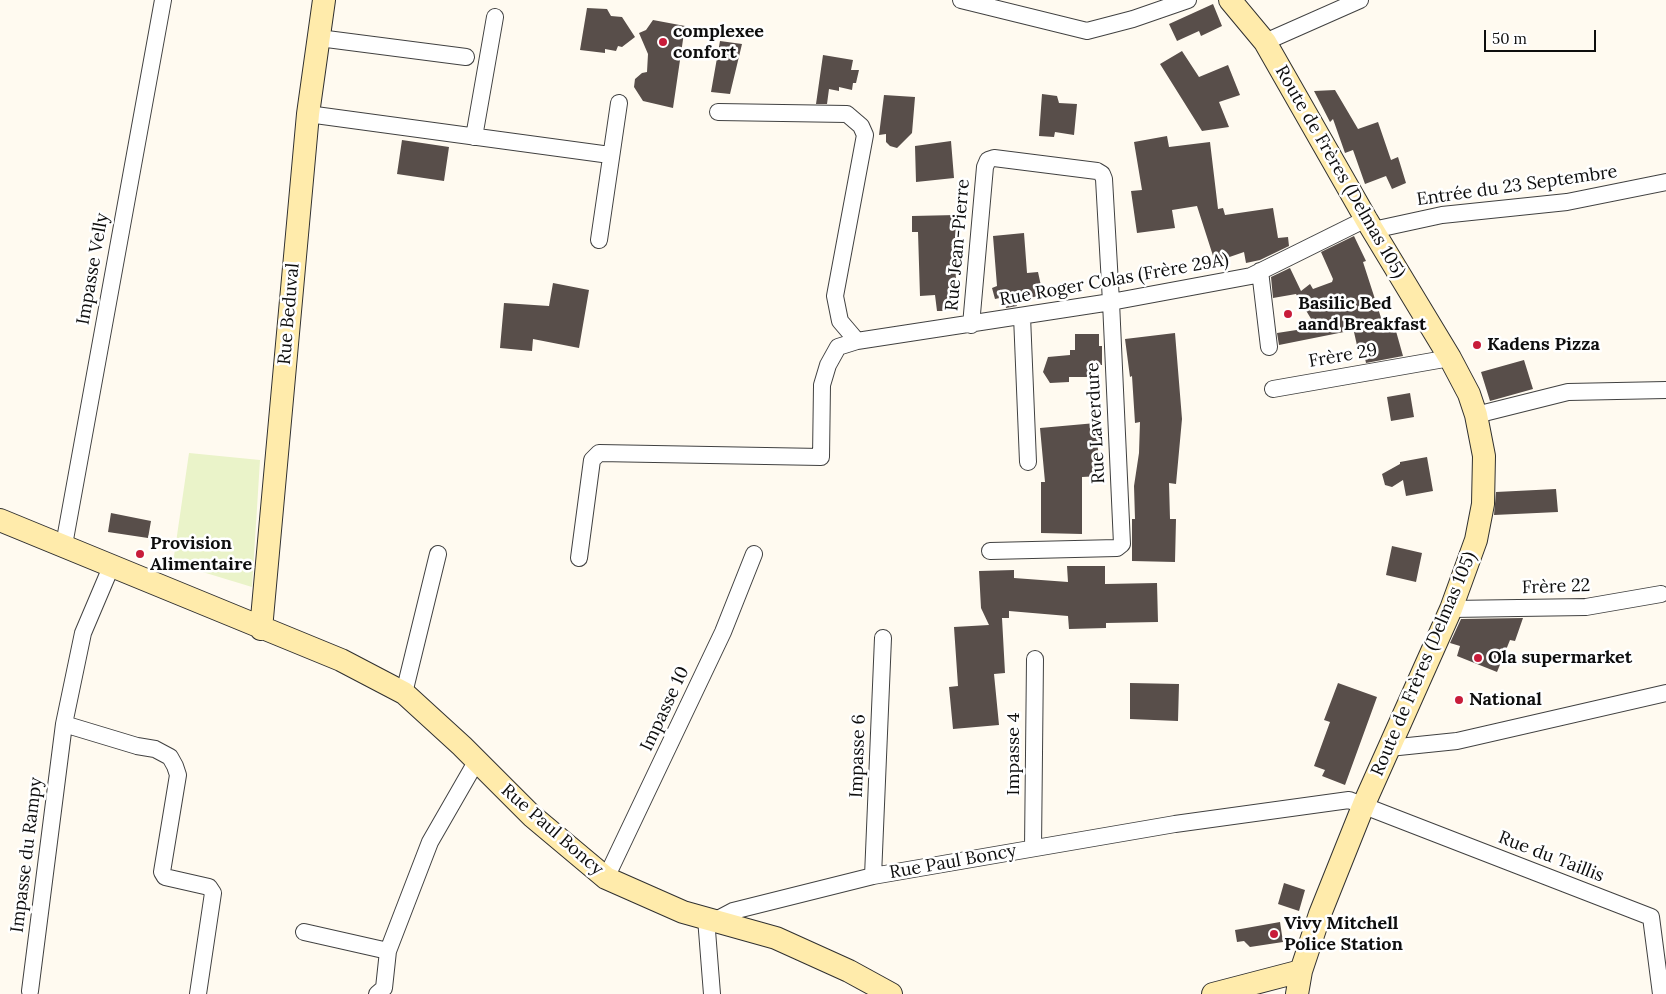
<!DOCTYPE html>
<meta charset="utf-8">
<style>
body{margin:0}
#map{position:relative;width:1666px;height:994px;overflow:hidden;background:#fffaf0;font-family:Lora,serif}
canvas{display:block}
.scale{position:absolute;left:1484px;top:30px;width:112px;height:22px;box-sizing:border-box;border:2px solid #0e0e0e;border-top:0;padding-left:6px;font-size:15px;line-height:18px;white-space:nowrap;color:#0e0e0e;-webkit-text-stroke:4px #fff;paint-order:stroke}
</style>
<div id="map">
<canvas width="1666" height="994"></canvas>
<div class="scale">50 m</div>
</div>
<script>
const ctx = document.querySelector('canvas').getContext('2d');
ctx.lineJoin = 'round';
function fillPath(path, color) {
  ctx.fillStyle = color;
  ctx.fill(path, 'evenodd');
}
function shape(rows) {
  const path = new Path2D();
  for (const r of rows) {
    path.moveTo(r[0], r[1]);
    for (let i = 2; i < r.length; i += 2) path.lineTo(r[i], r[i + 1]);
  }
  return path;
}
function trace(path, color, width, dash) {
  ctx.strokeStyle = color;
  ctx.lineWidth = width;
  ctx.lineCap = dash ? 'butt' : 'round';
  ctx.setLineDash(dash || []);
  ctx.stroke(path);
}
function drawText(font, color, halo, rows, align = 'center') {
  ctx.font = font + ' Lora,serif';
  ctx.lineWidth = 5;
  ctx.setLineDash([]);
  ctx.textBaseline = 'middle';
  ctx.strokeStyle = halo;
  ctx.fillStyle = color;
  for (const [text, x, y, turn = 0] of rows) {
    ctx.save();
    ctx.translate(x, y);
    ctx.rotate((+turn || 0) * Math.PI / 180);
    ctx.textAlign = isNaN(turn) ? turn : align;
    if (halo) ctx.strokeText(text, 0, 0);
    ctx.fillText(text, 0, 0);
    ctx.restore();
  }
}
fillPath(shape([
 [189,453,260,460,252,587,173,563]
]), '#eaf3c9');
fillPath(shape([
 [1213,4,1222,26,1201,36,1199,31,1177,41,1169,24],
 [587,8,607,9,611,16,622,17,635,37,622,47,618,46,616,51,605,49,605,53,580,50],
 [653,20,685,26,673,108,643,101,634,87,635,79,642,73,647,72,648,54,639,33,646,30],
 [720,41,742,44,730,94,711,92],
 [1182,51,1199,77,1228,65,1240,95,1219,102,1229,127,1202,131,1160,64],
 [823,55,853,60,851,70,859,70,856,83,853,83,852,90,839,87,839,91,829,89,827,104,816,104],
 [1335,90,1358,129,1378,122,1391,160,1398,157,1406,183,1392,189,1386,176,1365,184,1353,150,1345,153,1333,119,1330,122,1314,91],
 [1042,94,1057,96,1059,103,1077,104,1074,135,1055,132,1054,137,1039,136],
 [884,95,915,97,912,133,897,148,890,146,886,142,886,134,879,135],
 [1167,136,1169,147,1210,142,1218,209,1223,208,1225,215,1273,208,1278,238,1288,237,1289,246,1260,260,1246,263,1244,252,1215,262,1197,206,1172,210,1175,228,1137,233,1131,191,1142,190,1134,142],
 [402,140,449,147,444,181,397,174],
 [951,141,954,178,916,182,915,146],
 [956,215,956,248,954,248,958,311,937,311,935,295,920,296,918,232,912,232,912,216],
 [1024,233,1027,273,1038,272,1043,295,1016,301,1017,306,1006,308,1004,297,995,299,992,288,997,286,993,236],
 [1354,236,1366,261,1363,262,1384,327,1394,324,1403,356,1366,363,1363,349,1358,350,1354,332,1349,331,1279,345,1277,333,1316,327,1296,294,1273,298,1271,277,1290,268,1301,291,1310,284,1313,289,1332,282,1333,279,1321,252],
 [553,283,589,290,579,348,533,339,532,351,500,348,504,303,549,306],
 [1175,333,1182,419,1176,484,1169,483,1170,519,1176,519,1175,562,1132,561,1132,519,1135,519,1134,486,1139,453,1140,422,1135,423,1132,376,1130,377,1125,339],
 [1075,334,1099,334,1099,346,1102,346,1102,365,1096,365,1095,377,1069,377,1069,382,1050,383,1043,372,1048,357,1070,355,1070,350,1075,350],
 [1524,360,1533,389,1490,401,1481,372],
 [1410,393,1414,417,1391,421,1387,397],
 [1096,423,1100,476,1082,477,1082,534,1041,533,1041,482,1045,482,1040,428],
 [1427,457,1433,491,1406,496,1403,480,1392,487,1385,485,1382,474,1400,464,1400,462],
 [1556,489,1558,512,1494,515,1496,492],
 [111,513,151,521,148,538,108,532],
 [1392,546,1422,553,1416,582,1386,575],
 [1067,566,1105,566,1105,584,1157,583,1158,622,1106,623,1106,628,1069,629,1068,616,1009,611,1009,618,1002,618,1005,673,994,674,999,725,953,729,949,687,958,686,954,627,989,625,981,608,979,571,1014,570,1014,578,1068,582],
 [1523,618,1515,641,1510,640,1497,672,1457,656,1460,646,1450,643,1461,619],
 [1130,683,1179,684,1178,721,1130,719],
 [1338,683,1377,697,1345,785,1322,776,1325,770,1314,766,1330,722,1324,720],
 [1284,883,1305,890,1299,911,1278,904],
 [1280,922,1283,942,1250,947,1244,941,1237,942,1235,930]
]), '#584e4a');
const street = shape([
 [961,0,1087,31,1133,19,1188,0],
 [319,38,466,57],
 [1265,42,1360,0],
 [718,112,847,114,861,126,865,135,835,296,840,321,857,341],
 [308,114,610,155],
 [474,137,495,17],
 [1373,230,1442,215,1567,202,1666,182],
 [599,240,619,103],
 [1260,271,1269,347],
 [1022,316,1028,462],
 [971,325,985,167,988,160,994,158,1097,171,1102,174,1104,179,1111,302,1122,544,1117,548,990,551],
 [1273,389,1450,358],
 [1476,415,1568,392,1666,390],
 [64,545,163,0],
 [579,558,592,460,599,453,821,457,822,385,828,365,838,347,857,341,1111,302,1251,276,1366,219],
 [1451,609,1586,607,1661,594],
 [404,693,438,554],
 [64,724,137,746,155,749,170,757,175,766,178,775,162,872,165,877,209,887,213,893,198,994],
 [1389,748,1457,741,1666,693],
 [1033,848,1035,659],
 [873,876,883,638],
 [606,878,723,632,754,554],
 [706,918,712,994],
 [716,920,733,911,873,876,1175,824,1349,800,1651,917,1661,994],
 [304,932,388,951],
 [30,991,64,724,83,633,111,567],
 [377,994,384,988,388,951,430,842,476,762]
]);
const secondary = shape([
 [1230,0,1265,42,1366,219,1450,358,1469,394,1476,415,1484,456,1483,504,1476,540,1451,609,1364,804,1320,914,1301,971,1297,994],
 [0,520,341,660,404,693,462,746,532,816,606,878,683,912,776,938,849,971,891,994],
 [261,629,308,114,324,0],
 [1213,994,1301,971]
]);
trace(street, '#414141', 18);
trace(secondary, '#303030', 24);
trace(street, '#fff', 16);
trace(secondary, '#ffebab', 22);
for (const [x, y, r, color] of [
 [663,42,5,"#c81c3a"],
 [1288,314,5,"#c81c3a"],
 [1477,345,5,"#c81c3a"],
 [140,554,5,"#c81c3a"],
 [1478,658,5,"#c81c3a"],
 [1459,700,5,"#c81c3a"],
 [1274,934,5,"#c81c3a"]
]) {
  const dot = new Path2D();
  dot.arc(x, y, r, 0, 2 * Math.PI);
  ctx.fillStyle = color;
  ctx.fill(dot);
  trace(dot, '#fff', 2);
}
drawText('bold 18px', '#0e0e0e', '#fff', [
 ["complexee",673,32],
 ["confort",673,53],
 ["Basilic Bed",1298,304],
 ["aand Breakfast",1298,325],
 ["Kadens Pizza",1487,345],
 ["Provision",150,544],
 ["Alimentaire",150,565],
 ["Ola supermarket",1488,658],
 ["National",1469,700],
 ["Vivy Mitchell",1284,924],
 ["Police Station",1284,945]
], 'left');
drawText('18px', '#0e0e0e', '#fff', [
 ["Route de Frères (Delmas 105)",1340,172,60],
 ["Entrée du 23 Septembre",1517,186,-8],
 ["Rue Jean-Pierre",958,245,-85],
 ["Impasse Velly",93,269,-80],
 ["Rue Roger Colas (Frère 29A)",1114,280,-10],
 ["Rue Beduval",289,314,-85],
 ["Frère 29",1343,356,-10],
 ["Rue Laverdure",1096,423,-93],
 ["Frère 22",1556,587,-2],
 ["Route de Frères (Delmas 105)",1424,664,-67],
 ["Impasse 10",665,709,-65],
 ["Impasse 4",1014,754,-90],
 ["Impasse 6",858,756,-88],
 ["Rue Paul Boncy",552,830,41],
 ["Impasse du Rampy",27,855,-83],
 ["Rue du Taillis",1551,857,21],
 ["Rue Paul Boncy",953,862,-10]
]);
</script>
